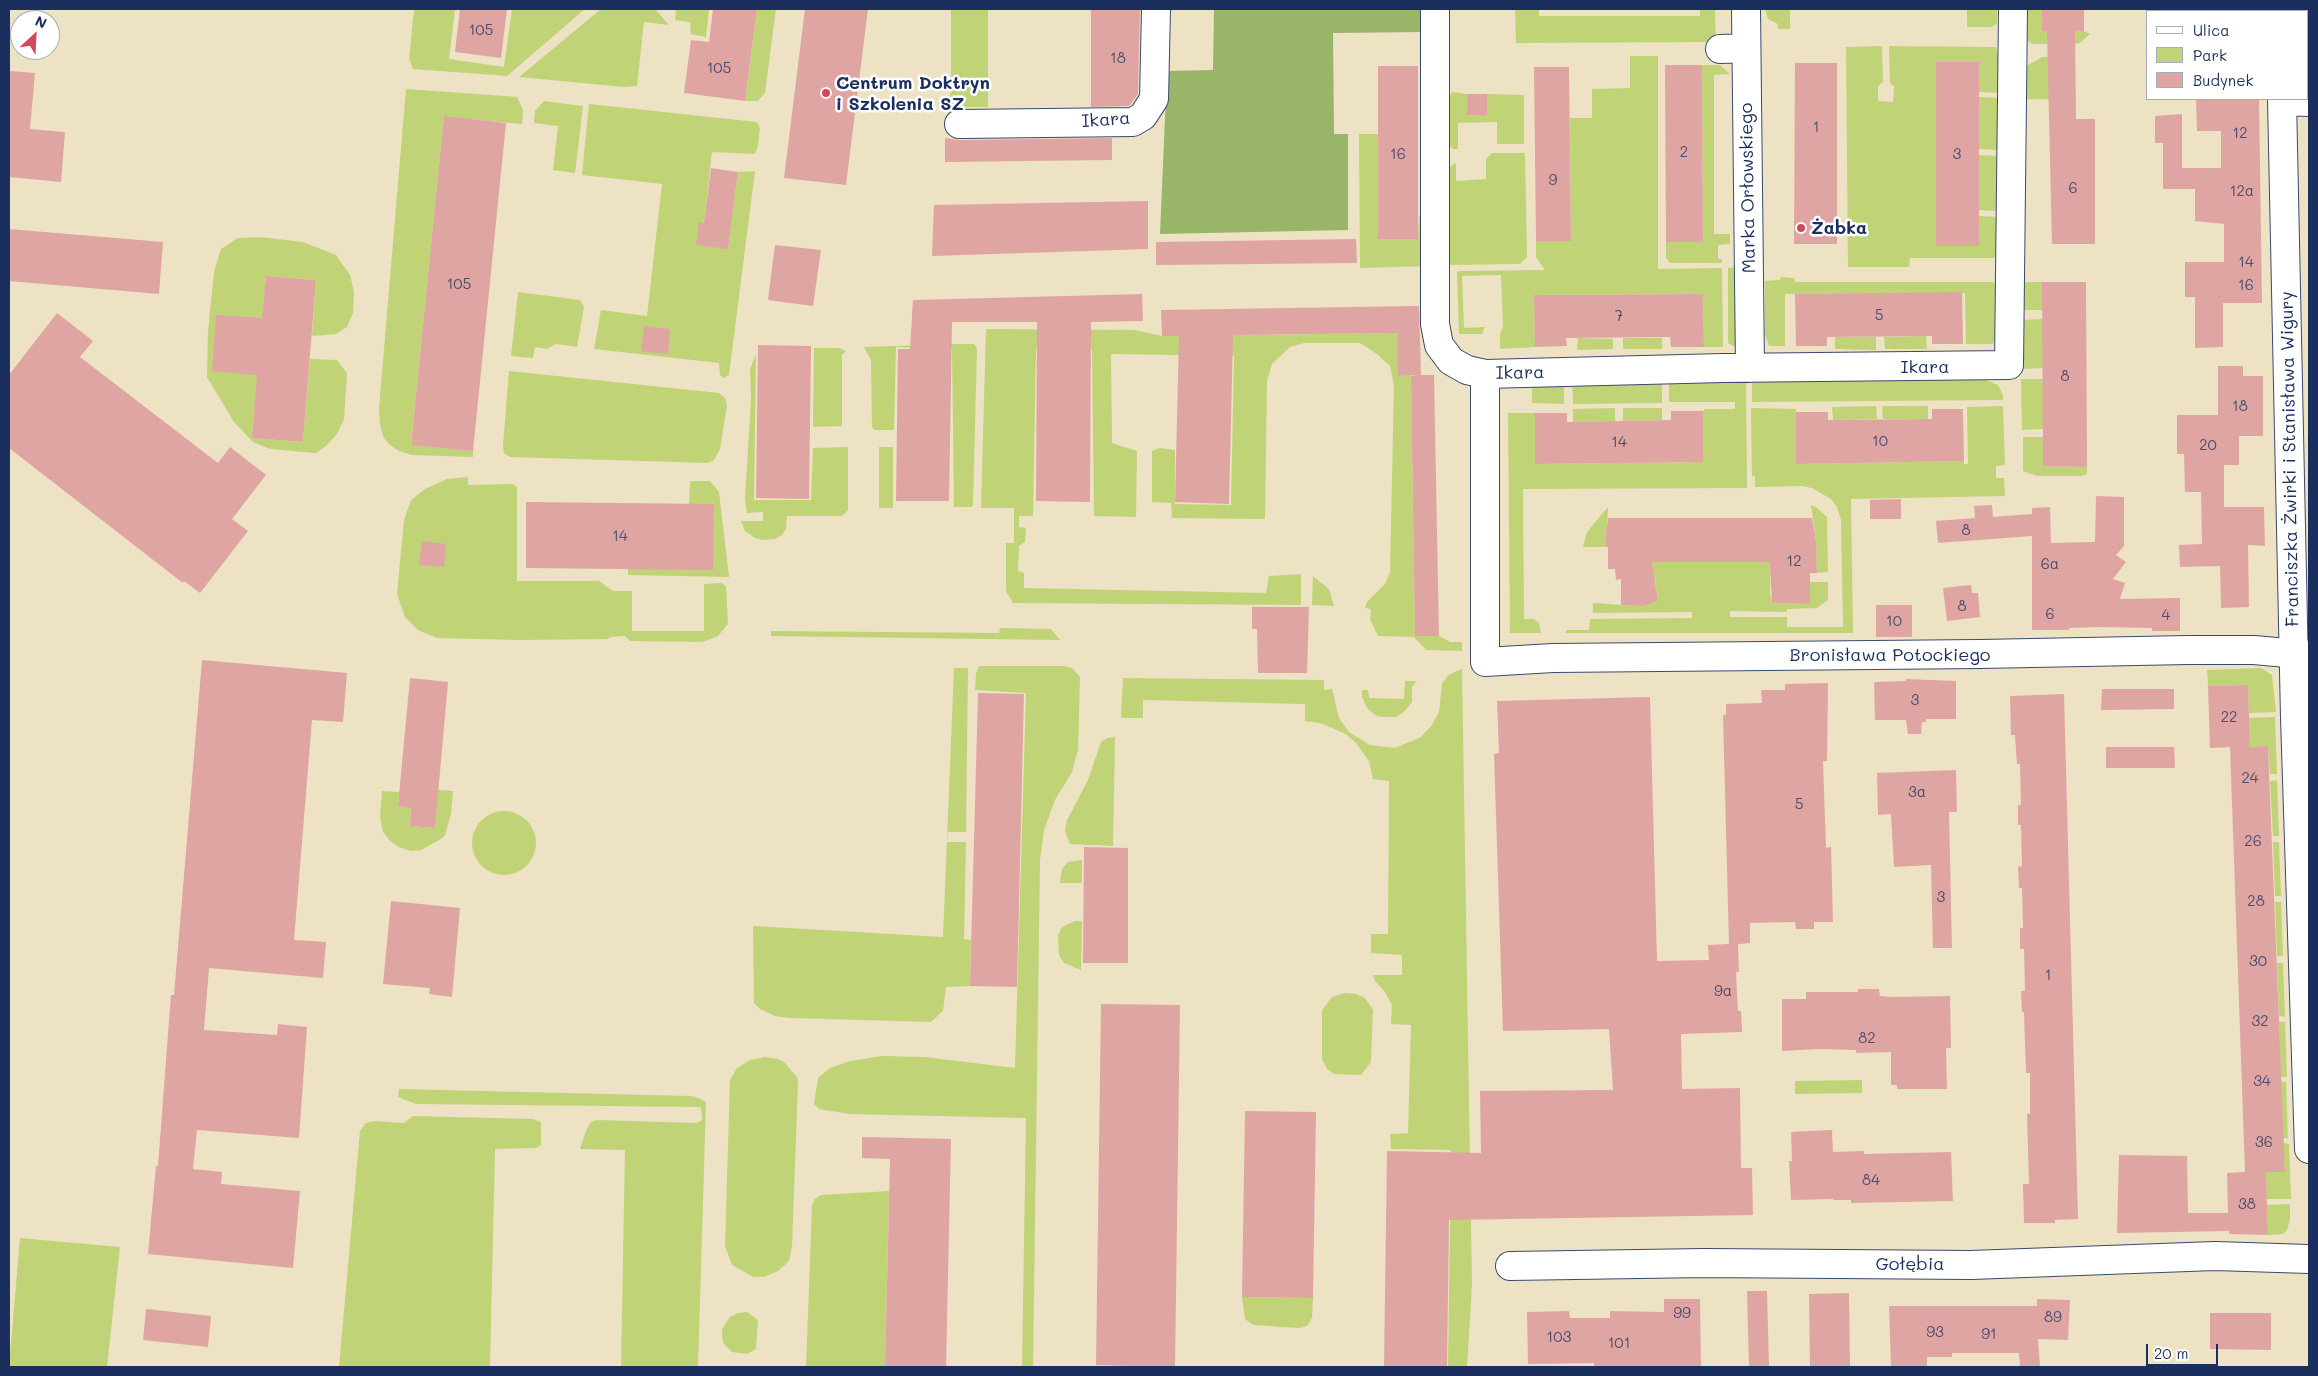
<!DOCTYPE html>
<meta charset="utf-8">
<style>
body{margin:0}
#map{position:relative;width:2318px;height:1376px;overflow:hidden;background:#ede2c4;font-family:Mali,sans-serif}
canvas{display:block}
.frame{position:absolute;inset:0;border:10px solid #1b2f5e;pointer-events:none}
.legend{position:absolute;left:2146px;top:10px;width:162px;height:90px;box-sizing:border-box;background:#fff;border:1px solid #a4acbf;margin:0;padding:6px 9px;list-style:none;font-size:15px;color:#1b2f5e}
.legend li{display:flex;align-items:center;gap:10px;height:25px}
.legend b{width:25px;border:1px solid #a4acbf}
.north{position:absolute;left:10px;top:10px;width:50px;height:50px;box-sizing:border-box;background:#fff;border:1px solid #a4acbf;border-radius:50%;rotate:25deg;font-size:14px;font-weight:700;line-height:20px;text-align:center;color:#1b2f5e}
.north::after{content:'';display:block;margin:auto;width:18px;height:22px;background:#d1495b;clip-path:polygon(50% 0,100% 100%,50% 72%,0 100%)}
.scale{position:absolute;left:2146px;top:1344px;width:72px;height:22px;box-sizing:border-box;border:2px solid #1b2f5e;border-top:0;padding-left:6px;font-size:15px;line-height:18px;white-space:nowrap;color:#1b2f5e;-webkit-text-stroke:4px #fff;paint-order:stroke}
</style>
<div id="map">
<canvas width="2318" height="1376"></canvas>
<div class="frame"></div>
<ul class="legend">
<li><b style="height:6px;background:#fff"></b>Ulica</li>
<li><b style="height:14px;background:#c0d377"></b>Park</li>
<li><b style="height:14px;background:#dfa5a2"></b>Budynek</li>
</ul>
<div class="north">N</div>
<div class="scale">20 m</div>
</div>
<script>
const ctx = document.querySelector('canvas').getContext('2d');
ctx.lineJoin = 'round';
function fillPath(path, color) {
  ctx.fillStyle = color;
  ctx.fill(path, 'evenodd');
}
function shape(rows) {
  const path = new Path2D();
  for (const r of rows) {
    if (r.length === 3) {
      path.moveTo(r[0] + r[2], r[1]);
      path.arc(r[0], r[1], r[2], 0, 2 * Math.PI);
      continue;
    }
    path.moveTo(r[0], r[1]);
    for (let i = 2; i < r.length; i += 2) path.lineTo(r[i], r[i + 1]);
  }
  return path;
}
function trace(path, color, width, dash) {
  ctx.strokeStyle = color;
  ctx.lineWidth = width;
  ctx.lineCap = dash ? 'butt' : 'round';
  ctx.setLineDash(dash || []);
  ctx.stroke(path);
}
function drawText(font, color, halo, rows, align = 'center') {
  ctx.font = font + ' Mali,sans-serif';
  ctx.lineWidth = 5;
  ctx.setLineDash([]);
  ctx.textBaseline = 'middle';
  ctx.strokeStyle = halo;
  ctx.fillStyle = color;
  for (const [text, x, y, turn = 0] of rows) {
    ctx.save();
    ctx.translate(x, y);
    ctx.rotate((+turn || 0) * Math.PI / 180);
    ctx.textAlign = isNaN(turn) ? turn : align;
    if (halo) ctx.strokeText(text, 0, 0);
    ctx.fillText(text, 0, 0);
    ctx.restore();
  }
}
fillPath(shape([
 [414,9,455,9,449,59,504,67,512,9,585,9,507,76,413,69,409,59],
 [601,9,655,9,669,25,644,22,637,86,624,87,519,77],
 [676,9,709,9,706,37,691,34,690,22,675,20],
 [757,9,776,9,765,93,758,101,745,101],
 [951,9,988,9,988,107,948,107,951,90],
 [1515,9,1539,9,1539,16,1700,16,1700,9,1715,9,1716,42,1516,43],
 [1765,9,1790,9,1790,29,1778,29,1778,24,1768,19],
 [1967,9,1997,9,1997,24,1991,27,1967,27],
 [2021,9,2042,9,2042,31,2084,31,2090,34,2080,43,2076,44,2033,44,2023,39],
 [1882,46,1883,82,1878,86,1878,101,1893,102,1894,86,1890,83,1889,46,1996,47,1998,54,1999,93,1979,92,1978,62,1936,62,1936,246,1979,246,1979,216,1998,217,1998,256,1993,258,1910,258,1909,267,1848,267,1846,47],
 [1630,56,1658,56,1658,269,1722,268,1723,347,1704,347,1703,294,1534,295,1535,347,1500,349,1500,334,1503,327,1501,275,1462,276,1464,328,1485,327,1482,334,1459,334,1457,271,1545,270,1536,257,1536,241,1571,241,1570,118,1592,118,1592,89,1630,88],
 [2074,56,2049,94,2076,94,2076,100,2023,99,2023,68,2042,57],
 [1702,65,1720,65,1730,74,1714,75,1714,234,1730,234,1730,244,1718,245,1718,259,1722,259,1722,263,1670,263,1666,258,1666,242,1703,242],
 [406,89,517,97,523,110,522,124,444,117,411,444,473,451,473,457,412,455,399,451,390,445,383,437,380,423,379,408],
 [1452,92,1467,94,1467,115,1487,115,1487,94,1524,95,1524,144,1497,144,1497,122,1458,123,1458,149,1453,149,1444,140,1444,106],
 [1979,97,1998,98,1998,150,1979,149],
 [544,101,583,106,575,173,553,170,558,126,534,123,535,111],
 [589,104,757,122,760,128,758,146,755,154,712,152,704,223,699,222,728,249,738,172,755,171,729,375,724,378,720,375,719,363,594,349,601,310,647,316,662,184,582,175],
 [1359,134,1378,134,1378,239,1418,239,1419,216,1428,216,1428,266,1360,268],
 [1492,153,1525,153,1527,257,1520,264,1445,265,1444,170,1456,163,1456,181,1486,179,1486,159],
 [1979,155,1998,156,1998,211,1979,210],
 [259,237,303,242,336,255,350,275,354,292,353,313,347,327,336,334,312,336,316,280,266,276,252,438,303,442,310,359,337,360,347,373,344,419,337,434,326,446,316,453,270,449,253,442,234,422,207,377,208,331,214,272,221,249,238,238],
 [1738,267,1737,343,1735,347,1728,343,1728,268],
 [1781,277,1794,278,1795,282,1992,282,1997,284,1998,336,1993,344,1966,344,1965,293,1785,294,1785,346,1769,346,1765,334,1765,281,1780,280],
 [2021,282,2042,282,2043,310,2021,310],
 [518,292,580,300,584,307,577,347,556,344,547,349,535,347,533,358,511,356],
 [2043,319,2043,368,2022,369,2021,320],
 [986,329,1134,330,1162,336,1397,333,1399,376,1411,375,1415,636,1439,636,1450,642,1462,642,1462,651,1426,650,1414,637,1378,636,1370,619,1371,609,1365,608,1367,602,1385,584,1390,572,1394,385,1390,366,1377,354,1360,343,1304,343,1290,347,1272,364,1267,381,1265,519,1172,518,1171,503,1152,502,1152,451,1160,448,1175,450,1175,504,1231,505,1234,356,1111,354,1112,443,1137,451,1136,517,1094,516,1092,349,1036,347,1033,516,1019,516,1019,527,1026,528,1025,542,1019,546,1018,571,1024,573,1024,588,1266,593,1269,576,1301,574,1301,605,1013,603,1006,591,1006,543,1014,543,1014,508,981,508],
 [1926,336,1927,349,1885,349,1884,337],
 [1835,337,1876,337,1876,350,1835,349],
 [1578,338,1613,339,1613,349,1577,350],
 [1623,338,1662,338,1662,349,1623,349],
 [955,344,974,344,977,348,973,505,971,507,954,507,952,349,896,347,894,430,875,430,872,427,871,360,864,347],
 [814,348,839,348,846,351,842,355,842,426,813,427],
 [756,354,754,500,811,500,813,448,848,447,848,510,842,516,787,516,786,529,782,535,775,539,762,540,755,538,745,531,741,521,763,521,763,512,747,513,745,499,751,399,750,369],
 [509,371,719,393,725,398,727,406,720,449,714,460,708,463,510,457,504,453,503,445],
 [1746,378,1747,488,1523,489,1524,619,1534,619,1539,623,1541,633,1510,633,1508,413,1535,413,1536,464,1703,462,1703,411,1705,409,1735,409,1735,402,1669,402,1669,379],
 [1662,379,1662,403,1573,404,1572,380],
 [1752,379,1984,379,1998,385,2003,395,2003,400,1752,402],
 [2021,379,2043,379,2043,429,2022,430],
 [1532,380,1564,380,1564,404,1532,403],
 [1876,406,1877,419,1833,420,1832,407],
 [1882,406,1928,406,1928,419,1883,419],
 [2003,406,2005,465,1996,466,1996,478,2004,478,2005,496,1851,499,1853,633,1566,633,1566,630,1589,630,1590,619,1692,618,1692,612,1593,613,1593,603,1637,606,1658,601,1655,578,1653,578,1652,561,1700,562,1771,558,1770,592,1772,603,1810,604,1810,582,1828,582,1828,600,1817,608,1787,609,1787,612,1730,611,1730,617,1787,617,1787,627,1843,627,1841,520,1837,507,1831,499,1812,488,1803,486,1755,487,1755,476,1752,476,1751,408,1796,409,1796,464,1964,461,1964,464,1968,464,1967,407],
 [1615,408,1615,421,1573,422,1573,409],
 [1623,408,1662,408,1662,420,1623,421],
 [2023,437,2043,437,2043,466,2087,467,2087,474,2081,476,2037,476,2023,471],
 [879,447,893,447,893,508,879,508],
 [468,477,468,485,512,484,517,487,517,581,599,581,613,591,632,591,632,631,704,631,704,584,722,583,726,586,728,624,718,636,703,642,630,641,625,636,611,637,608,639,518,640,437,638,418,630,405,617,397,594,404,520,411,500,425,489,447,479],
 [690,481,710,481,719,492,729,577,628,575,628,569,689,504],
 [1811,505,1817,508,1827,517,1828,572,1817,573,1816,541],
 [1608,507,1606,547,1583,547,1587,532],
 [1313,576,1329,589,1334,606,1312,605],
 [1000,628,1051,629,1060,640,771,636,771,631,999,633],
 [979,666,1064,666,1072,668,1080,677,1078,750,1072,772,1055,800,1044,830,1040,860,1033,1367,1022,1367,1026,1118,849,1114,819,1109,814,1104,818,1078,830,1068,850,1061,882,1056,925,1057,1015,1068,1026,693,975,690,976,673],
 [954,668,968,668,966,832,948,832,947,842,966,842,964,939,971,940,970,986,946,987,943,1011,931,1022,789,1018,775,1016,760,1009,754,1003,753,926,943,937],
 [2261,668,2272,675,2276,712,2249,713,2248,685,2208,686,2207,670],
 [1462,669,1472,1285,1467,1367,1448,1367,1451,1150,1391,1149,1390,1134,1408,1133,1411,1025,1391,1024,1392,1005,1385,992,1375,981,1373,975,1402,975,1402,955,1371,953,1371,934,1388,934,1389,781,1373,779,1369,761,1356,743,1346,734,1320,723,1305,721,1305,704,1143,700,1143,718,1121,718,1123,678,1324,680,1324,690,1332,689,1339,718,1349,732,1370,745,1395,748,1421,737,1432,725,1439,712,1442,684,1448,675],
 [1405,681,1417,681,1412,687,1412,702,1404,712,1396,717,1382,717,1375,715,1367,708,1362,697,1362,690,1368,690,1369,698,1404,699],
 [2275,717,2277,774,2270,774,2268,746,2250,747,2249,718],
 [1115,737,1113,846,1070,844,1065,831,1067,820,1088,780,1101,742,1107,738],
 [2277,780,2279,836,2273,836,2270,781],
 [438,790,453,791,451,814,445,835,441,839,421,850,411,851,399,847,390,841,383,832,380,817,382,791,399,792,398,806,411,808,410,826,435,828],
 [504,843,32],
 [2273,842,2279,842,2281,896,2275,896],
 [1082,860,1082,883,1060,883,1062,869,1068,862],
 [2275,902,2281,902,2283,956,2277,956],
 [1075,921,1082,921,1081,970,1064,963,1059,955,1058,935,1062,927],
 [2277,963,2283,963,2285,1017,2279,1016],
 [1345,993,1356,994,1365,998,1373,1010,1371,1062,1361,1075,1334,1074,1327,1069,1322,1059,1322,1010,1332,997],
 [2279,1022,2285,1022,2287,1077,2281,1077],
 [765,1057,778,1059,784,1062,797,1077,798,1082,792,1247,789,1261,778,1271,764,1277,753,1277,732,1265,725,1246,730,1080,737,1068,750,1060],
 [1862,1080,1862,1093,1795,1094,1795,1081],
 [2281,1082,2286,1082,2288,1138,2283,1138],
 [399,1089,690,1096,696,1097,706,1102,698,1367,621,1367,625,1150,580,1149,587,1128,591,1122,597,1120,697,1123,702,1120,701,1107,416,1104,398,1097],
 [413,1116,533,1119,541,1122,541,1145,536,1148,495,1149,490,1367,339,1367,360,1131,366,1123,375,1121,404,1123],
 [2283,1143,2289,1144,2291,1199,2267,1199,2266,1172,2285,1171],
 [889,1191,885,1367,806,1367,812,1206,815,1199,821,1195],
 [2290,1204,2290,1220,2287,1230,2283,1234,2268,1235,2267,1205],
 [20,1238,120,1247,107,1367,9,1367],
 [1242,1297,1313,1298,1312,1318,1307,1326,1299,1328,1253,1325,1245,1319],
 [747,1312,758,1320,756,1349,747,1354,732,1352,724,1344,722,1337,722,1329,730,1317,738,1313]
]), '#c0d377');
fillPath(shape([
 [1214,9,1425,9,1425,32,1333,33,1334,134,1348,134,1348,230,1160,234,1167,71,1213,70]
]), '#98b568');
fillPath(shape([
 [460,9,507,9,501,58,455,52],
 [713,9,757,9,745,101,684,93,691,40,709,42],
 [805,9,868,9,846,185,784,178],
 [1091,9,1140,9,1138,94,1129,106,1091,107],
 [2042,9,2084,9,2084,31,2075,31,2076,119,2095,119,2095,244,2052,244,2047,31,2042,31],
 [1936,62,1979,62,1979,246,1936,246],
 [1795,63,1837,63,1837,244,1794,244],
 [1665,65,1702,65,1703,242,1666,242],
 [1378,66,1418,66,1418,239,1378,239],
 [1534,67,1569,67,1571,241,1536,241],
 [9,71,35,73,30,129,65,132,61,182,9,177],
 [1467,94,1487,94,1487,115,1467,115],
 [2196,99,2259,99,2262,303,2223,303,2223,347,2195,348,2195,297,2185,297,2185,262,2224,262,2224,224,2195,221,2195,189,2163,189,2163,143,2155,143,2155,116,2182,114,2182,168,2221,168,2221,131,2197,131],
 [444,116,506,123,473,451,411,445],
 [945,138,959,140,1112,138,1112,160,945,162],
 [711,168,738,172,728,249,696,245,699,222,704,223],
 [1148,201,1148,249,932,256,934,205],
 [9,229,163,242,159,294,9,281],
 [1356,239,1357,263,1156,265,1156,242],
 [775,245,821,250,813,306,768,300],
 [266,276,316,280,303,442,252,438,257,375,212,371,216,315,262,318],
 [2042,282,2086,282,2087,467,2043,466],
 [1962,292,1963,344,1932,344,1932,336,1827,337,1827,346,1796,346,1795,294],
 [1142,294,1143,321,1091,322,1090,502,1036,501,1037,322,952,322,949,501,896,501,898,349,910,349,913,300],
 [1703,294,1704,347,1671,347,1670,337,1566,338,1567,346,1535,347,1534,295],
 [1419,306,1421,375,1434,375,1439,636,1415,636,1411,376,1417,375,1398,376,1397,333,1233,335,1229,504,1175,502,1179,336,1162,336,1161,310],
 [57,313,93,341,80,357,218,463,230,447,266,475,232,519,248,531,200,593,184,581,183,583,9,448,9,375],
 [644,326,670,329,668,354,641,351],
 [758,345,811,346,809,499,756,498],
 [2218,366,2243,366,2243,376,2263,376,2263,436,2239,436,2239,465,2224,465,2224,507,2264,507,2265,546,2248,545,2249,607,2221,608,2220,566,2180,567,2179,545,2202,544,2201,492,2185,492,2184,454,2177,454,2177,415,2218,415],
 [1932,409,1963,409,1964,461,1796,464,1796,412,1828,412,1828,420,1932,419],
 [1671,411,1703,411,1703,462,1535,464,1535,413,1567,413,1567,422,1671,420],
 [2096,496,2124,497,2124,546,2116,555,2126,562,2113,579,2125,583,2120,599,2180,598,2180,631,2152,631,2152,628,2099,627,2069,628,2069,630,2032,630,2032,536,1938,543,1936,521,1975,518,1974,506,1992,505,1993,517,2032,514,2032,508,2050,507,2051,543,2095,542],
 [1901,499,1901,519,1870,519,1870,500],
 [526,502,714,504,713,570,526,568],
 [1608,518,1812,518,1816,541,1817,573,1810,573,1810,604,1772,603,1770,562,1652,562,1658,601,1643,606,1621,605,1621,579,1616,580,1615,569,1608,569,1608,547,1606,547,1606,536],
 [422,541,446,544,444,567,419,565],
 [1971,585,1972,593,1978,593,1980,617,1947,621,1943,588],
 [1876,605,1912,605,1912,637,1876,637],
 [1252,607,1309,607,1307,673,1258,673,1257,629,1252,629],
 [202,660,347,673,343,722,312,720,294,940,326,942,323,978,209,968,204,1030,277,1035,278,1024,307,1027,299,1138,197,1130,193,1169,222,1172,221,1184,300,1191,293,1268,148,1254,156,1166,158,1166,171,995,174,995],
 [410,678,448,682,435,828,410,826,411,808,398,806],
 [1906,679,1956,681,1956,719,1926,719,1926,722,1922,722,1921,734,1908,734,1906,720,1875,720,1874,682,1906,681],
 [1828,683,1827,761,1823,761,1826,848,1831,847,1833,922,1814,922,1814,929,1796,929,1795,922,1750,923,1750,943,1738,944,1739,972,1736,972,1738,1011,1741,1011,1742,1032,1681,1034,1682,1089,1740,1088,1741,1168,1752,1168,1753,1215,1449,1220,1447,1367,1384,1367,1387,1151,1481,1153,1480,1091,1613,1090,1609,1029,1503,1031,1494,754,1499,753,1497,701,1650,697,1657,961,1709,960,1708,945,1729,944,1723,715,1726,715,1726,704,1762,703,1761,690,1785,690,1785,684],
 [2248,685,2250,747,2268,746,2285,1172,2266,1172,2268,1235,2229,1234,2229,1231,2117,1233,2119,1155,2187,1156,2188,1213,2228,1213,2227,1173,2245,1172,2230,747,2210,748,2208,686],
 [2102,689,2174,689,2174,709,2101,710],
 [978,693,1024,694,1017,987,970,986],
 [2064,694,2078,1219,2055,1220,2055,1223,2024,1223,2023,1184,2029,1184,2027,1114,2030,1114,2030,1073,2026,1073,2024,1012,2022,1012,2021,991,2025,991,2024,949,2020,949,2020,928,2023,928,2022,888,2019,888,2018,867,2022,866,2021,825,2018,825,2018,805,2021,805,2020,764,2017,764,2015,735,2011,735,2010,696],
 [2106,747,2174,747,2175,768,2106,768],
 [1956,770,1957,812,1949,812,1952,948,1933,948,1931,865,1894,867,1891,814,1878,815,1877,773],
 [1084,847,1128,848,1128,963,1083,963],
 [391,901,460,908,452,997,429,994,430,988,383,984],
 [1858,989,1879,989,1880,996,1891,997,1950,996,1951,1048,1946,1048,1947,1089,1897,1089,1897,1085,1891,1085,1891,1052,1856,1053,1856,1050,1818,1049,1782,1051,1782,999,1806,999,1806,992,1858,992],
 [1101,1004,1180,1005,1175,1367,1096,1365],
 [1245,1111,1316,1112,1313,1298,1242,1297],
 [1832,1130,1833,1152,1864,1151,1864,1154,1951,1152,1953,1201,1851,1203,1851,1200,1833,1200,1833,1199,1791,1200,1789,1161,1792,1161,1791,1132],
 [862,1137,951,1139,946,1367,885,1367,890,1159,862,1158],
 [1747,1291,1767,1291,1769,1367,1749,1367],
 [1849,1293,1850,1367,1810,1367,1809,1294],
 [1664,1299,1700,1299,1701,1367,1594,1367,1594,1363,1528,1364,1527,1312,1569,1311,1570,1318,1610,1318,1610,1311,1664,1312],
 [2037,1299,2070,1300,2068,1340,2038,1339,2040,1367,2020,1367,2019,1353,1952,1353,1952,1357,1927,1357,1927,1367,1891,1367,1889,1306,2037,1306],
 [146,1309,211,1316,208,1347,143,1340],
 [2210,1313,2271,1313,2271,1350,2210,1349]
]), '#dfa5a2');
const minor = shape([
 [1435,9,1435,324,1439,345,1451,361,1467,370,1485,374,1485,662,1553,658,1980,654,2188,650,2254,650,2309,655],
 [1746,9,1750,368],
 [2281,9,2281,11],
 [1720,49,1746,48],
 [2282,99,2295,718,2309,1149],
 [2282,101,2309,102],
 [959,124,1133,122,1143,116,1154,99,1156,9],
 [1485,374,1723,368,2009,365,2013,9],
 [1510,1266,1704,1263,1971,1265,2215,1256,2309,1259]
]);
trace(minor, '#3a4a6d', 30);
trace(minor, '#fff', 28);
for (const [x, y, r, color] of [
 [826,93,5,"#d1495b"],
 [1801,228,5,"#d1495b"]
]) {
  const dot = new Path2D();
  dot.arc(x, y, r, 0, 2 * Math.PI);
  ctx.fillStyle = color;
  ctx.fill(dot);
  trace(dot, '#fff', 2);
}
drawText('15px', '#4c4c6f', null, [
 ["105",481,30],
 ["18",1118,58],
 ["105",719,68],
 ["1",1816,127],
 ["12",2240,133],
 ["2",1684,152],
 ["16",1398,154],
 ["3",1957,154],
 ["9",1553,180],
 ["6",2073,188],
 ["12a",2242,191],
 ["14",2246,262],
 ["105",459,284],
 ["16",2246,285],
 ["5",1879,315],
 ["7",1619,316],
 ["8",2065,376],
 ["18",2240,406],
 ["10",1880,441],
 ["14",1619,442],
 ["20",2208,445],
 ["8",1966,530],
 ["14",620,536],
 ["12",1794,561],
 ["6a",2050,564],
 ["8",1962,606],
 ["6",2050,614],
 ["4",2166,615],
 ["10",1894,621],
 ["3",1915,700],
 ["22",2229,717],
 ["24",2250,778],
 ["3a",1917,792],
 ["5",1799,804],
 ["26",2253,841],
 ["3",1941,897],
 ["28",2256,901],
 ["30",2258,961],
 ["1",2048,975],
 ["9a",1723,991],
 ["32",2260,1021],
 ["82",1867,1038],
 ["34",2262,1081],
 ["36",2264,1142],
 ["84",1871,1180],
 ["38",2247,1204],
 ["99",1682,1313],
 ["89",2053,1317],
 ["93",1935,1332],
 ["91",1989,1334],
 ["103",1559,1337],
 ["101",1619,1343]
]);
drawText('bold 18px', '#1b2f5e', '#fff', [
 ["Centrum Doktryn",836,83],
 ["i Szkolenia SZ",836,104],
 ["Żabka",1811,228]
], 'left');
drawText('18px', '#1b2f5e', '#fff', [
 ["Ikara",1106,120,-4],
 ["Marka Orłowskiego",1748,188,-91],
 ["Ikara",1925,367],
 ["Ikara",1520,373,-1],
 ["Franciszka Żwirki i Stanisława Wigury",2290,459,-91],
 ["Bronisława Potockiego",1890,655],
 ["Gołębia",1910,1264]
]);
</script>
